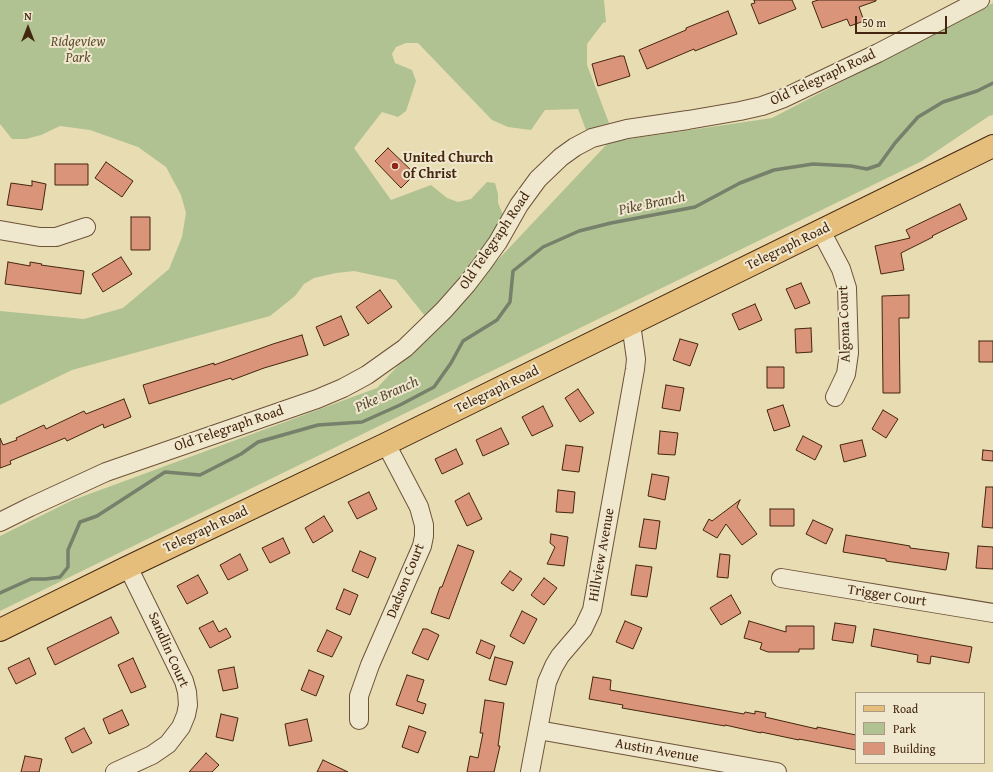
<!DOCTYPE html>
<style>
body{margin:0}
#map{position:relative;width:993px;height:772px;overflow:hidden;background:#e8dcb3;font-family:"Gentium Book Plus",serif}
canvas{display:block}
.legend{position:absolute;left:855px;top:692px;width:130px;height:72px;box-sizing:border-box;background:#f0e8ce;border:1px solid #ab9a82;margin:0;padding:5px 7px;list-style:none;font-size:12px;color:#44250f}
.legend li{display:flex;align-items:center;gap:8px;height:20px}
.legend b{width:20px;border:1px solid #ab9a82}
.north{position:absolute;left:8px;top:8px;width:40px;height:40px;-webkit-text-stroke:3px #f0e8ce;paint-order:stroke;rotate:0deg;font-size:11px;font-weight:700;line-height:16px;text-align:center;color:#44250f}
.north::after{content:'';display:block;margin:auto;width:14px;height:18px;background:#44250f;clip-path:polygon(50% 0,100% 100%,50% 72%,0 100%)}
.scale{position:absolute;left:855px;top:16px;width:92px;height:18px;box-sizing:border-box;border:2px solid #44250f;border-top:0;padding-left:5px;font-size:12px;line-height:14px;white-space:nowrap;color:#44250f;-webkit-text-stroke:3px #f0e8ce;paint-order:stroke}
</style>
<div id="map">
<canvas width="993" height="772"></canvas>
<ul class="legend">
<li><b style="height:5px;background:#e4be7a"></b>Road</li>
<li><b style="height:11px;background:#b0c291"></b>Park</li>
<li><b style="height:11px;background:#da9479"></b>Building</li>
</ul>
<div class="north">N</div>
<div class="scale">50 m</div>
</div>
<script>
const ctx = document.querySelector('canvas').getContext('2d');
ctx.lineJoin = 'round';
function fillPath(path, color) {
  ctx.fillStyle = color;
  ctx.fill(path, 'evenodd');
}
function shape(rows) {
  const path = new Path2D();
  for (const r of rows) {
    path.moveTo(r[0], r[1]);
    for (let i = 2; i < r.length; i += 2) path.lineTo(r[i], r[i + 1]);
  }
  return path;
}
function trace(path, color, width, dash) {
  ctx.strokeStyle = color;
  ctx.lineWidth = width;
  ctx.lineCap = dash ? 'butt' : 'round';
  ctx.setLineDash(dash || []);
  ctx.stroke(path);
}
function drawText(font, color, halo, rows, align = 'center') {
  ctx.font = font + ' "Gentium Book Plus",serif';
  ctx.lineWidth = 4;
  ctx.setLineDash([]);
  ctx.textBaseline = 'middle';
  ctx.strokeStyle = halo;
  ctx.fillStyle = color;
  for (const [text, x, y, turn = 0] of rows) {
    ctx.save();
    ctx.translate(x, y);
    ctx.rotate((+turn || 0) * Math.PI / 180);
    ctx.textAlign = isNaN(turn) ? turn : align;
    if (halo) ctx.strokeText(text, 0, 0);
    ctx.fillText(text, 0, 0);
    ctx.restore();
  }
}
fillPath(shape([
 [0,0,604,0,606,22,603,23,587,44,587,65,609,123,586,130,578,109,545,110,531,130,508,127,492,120,418,43,406,43,396,47,392,54,395,63,412,70,416,81,406,111,398,117,382,112,354,148,391,200,431,185,447,198,458,202,471,199,487,182,495,183,498,194,498,203,504,217,482,257,425,316,396,280,354,271,336,273,314,278,304,284,295,296,270,316,72,370,0,405,0,311,84,319,123,308,169,269,182,237,186,213,181,195,166,167,138,147,90,130,60,126,41,135,26,139,12,139,0,124],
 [993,3,993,115,989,116,922,161,0,611,0,536,73,500,377,388,609,142,772,118]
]), '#b0c291');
trace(shape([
 [0,593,31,579,46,579,60,577,68,567,68,550,80,522,97,516,165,472,200,475,241,454,258,442,318,425,362,422,400,405,434,387,451,363,463,341,497,320,510,302,513,271,543,247,579,231,611,223,695,207,740,183,774,170,813,164,851,166,867,169,879,165,895,143,918,117,943,102,977,91,993,83]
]), '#76806a', 3.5);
const building = shape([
 [754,0,792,0,796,9,759,24,751,4,755,3,754,0],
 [818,0,876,0,876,1,859,7,864,21,850,26,847,19,822,28,812,2,818,0],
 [728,11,737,34,695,51,694,49,647,69,639,50,686,30,686,28,728,11],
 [620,56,624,56,630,76,598,86,592,64,620,56],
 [388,148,415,174,401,188,375,161,388,148],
 [106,162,133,181,122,197,95,178,106,162],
 [55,164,88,164,88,185,55,185,55,164],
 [32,181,46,184,42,210,7,205,11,183,32,186,32,181],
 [960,204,967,219,932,236,933,237,901,253,904,270,881,274,875,246,910,238,906,230,960,204],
 [131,217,150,217,150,250,131,250,131,217],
 [121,257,132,274,103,292,92,274,121,257],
 [8,262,30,266,30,262,42,264,41,265,84,271,81,294,5,284,8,262],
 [801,283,810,303,795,309,786,289,801,283],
 [380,290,392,307,368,324,356,307,380,290],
 [909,295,909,318,899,318,900,393,883,393,882,296,909,295],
 [755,304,762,320,739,330,732,314,755,304],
 [341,316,349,335,324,346,316,327,341,316],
 [811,328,812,352,796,353,795,329,811,328],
 [302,335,308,355,264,368,232,380,231,378,149,404,143,385,214,363,214,365,273,344,302,335],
 [680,339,698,344,690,366,673,360,680,339],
 [979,341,993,341,993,362,979,362,979,341],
 [767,367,784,367,784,388,767,388,767,367],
 [666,385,684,388,680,411,662,408,666,385],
 [578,389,594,413,580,422,565,398,578,389],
 [124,399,131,417,104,428,103,424,67,441,65,438,10,461,11,464,0,468,0,438,3,445,17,440,16,438,44,425,46,429,84,411,86,414,124,399],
 [783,405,790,426,774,431,767,410,783,405],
 [543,406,553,426,532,436,522,417,543,406],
 [883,410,898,419,886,438,872,429,883,410],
 [501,428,509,444,483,456,476,440,501,428],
 [660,431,678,433,675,455,658,454,660,431],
 [803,436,822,446,815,460,796,450,803,436],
 [862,440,866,456,844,462,840,445,862,440],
 [566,445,583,447,579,472,562,470,566,445],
 [456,449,463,464,442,474,435,459,456,449],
 [983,450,993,451,993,461,982,460,983,450],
 [652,474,669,477,665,500,648,496,652,474],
 [986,487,993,487,993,528,982,527,986,487],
 [558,490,575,492,573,513,556,512,558,490],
 [369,492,377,509,357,519,348,502,369,492],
 [469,493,482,519,467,526,455,501,469,493],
 [740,500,737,507,757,534,742,545,726,524,717,538,703,530,709,519,712,521,740,500],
 [770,509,794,509,794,526,770,526,770,509],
 [324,516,333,531,313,543,305,528,324,516],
 [644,519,660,521,656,549,639,547,644,519],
 [813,520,833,529,826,544,806,534,813,520],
 [551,534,568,537,564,566,547,564,555,547,550,543,551,534],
 [846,535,910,546,910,548,949,553,946,570,886,561,886,559,843,552,846,535],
 [283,538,290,553,270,563,262,548,283,538],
 [458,545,474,551,449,619,431,613,440,587,442,587,458,545],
 [978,546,993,547,993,569,976,568,978,546],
 [360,551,376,558,368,578,352,571,360,551],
 [240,554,248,570,228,580,220,565,240,554],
 [720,554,730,555,728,578,717,577,720,554],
 [636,565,652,567,647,597,631,595,636,565],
 [510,571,522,579,513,591,501,583,510,571],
 [198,575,208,593,187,604,177,586,198,575],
 [544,578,557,588,544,605,531,595,544,578],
 [344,589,358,595,350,615,336,609,344,589],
 [731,595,741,613,721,625,710,608,731,595],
 [522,611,537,619,524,644,510,636,522,611],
 [111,617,119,633,55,665,47,648,111,617],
 [213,621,219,632,226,628,231,637,210,648,199,628,213,621],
 [625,621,642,628,633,649,616,642,625,621],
 [749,621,786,632,786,626,814,626,814,649,799,649,799,652,768,652,760,649,762,643,744,638,749,621],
 [835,623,856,626,853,643,832,640,835,623],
 [423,629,427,629,439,635,428,660,412,653,423,629],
 [874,629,972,647,969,663,931,656,930,664,917,662,918,655,871,646,874,629],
 [327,630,342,637,332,657,317,651,327,630],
 [481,640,495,646,490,659,476,653,481,640],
 [495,657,513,662,506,685,489,680,495,657],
 [29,658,36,674,16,684,8,668,29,658],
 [133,658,146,687,131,693,118,665,133,658],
 [234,667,238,688,223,691,218,670,234,667],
 [309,670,324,676,316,696,301,690,309,670],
 [407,675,424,680,417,701,426,704,423,714,396,705,407,675],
 [593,677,611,680,610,690,744,714,745,712,755,714,755,711,766,713,765,717,817,729,817,727,856,735,856,750,799,739,799,740,761,732,761,733,725,725,725,726,622,708,623,705,589,699,593,677],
 [485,700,504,703,498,746,500,746,494,772,467,772,470,756,478,758,483,733,480,733,485,700],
 [122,710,129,725,109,734,103,719,122,710],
 [221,714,238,718,233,741,216,737,221,714],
 [307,719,312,741,289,746,285,724,307,719],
 [409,726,426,732,418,753,402,747,409,726],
 [84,728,92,743,72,753,65,738,84,728],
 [206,753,219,765,212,772,189,772,206,753],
 [25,756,42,759,39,772,21,772,25,756],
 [323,760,348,772,317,772,323,760]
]);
fillPath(building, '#da9479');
trace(building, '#44250f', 1);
const minor = shape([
 [0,230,40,237,56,237,86,227],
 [821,231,841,269,847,288,849,353,846,374,835,397],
 [0,522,30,507,106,472,317,399,343,388,367,375,405,348,444,310,467,284,483,263,498,242,519,205,538,179,561,157,575,147,592,138,627,129,688,120,740,111,762,106,784,98,878,53,980,0],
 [781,578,993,613],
 [359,720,359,696,370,665,422,546,424,536,424,525,419,507,386,444],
 [538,730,777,772],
 [115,772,152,755,168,744,181,727,186,715,188,705,187,692,184,681,128,567],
 [530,772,547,682,554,666,560,656,583,629,592,610,635,369,636,359,631,324]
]);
const major = shape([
 [0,630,128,567,386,444,993,146]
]);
trace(minor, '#6d5338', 20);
trace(major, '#44250f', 24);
trace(minor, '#f0e8ce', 18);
trace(major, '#e4be7a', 22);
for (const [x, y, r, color] of [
 [395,166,4,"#8f2418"]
]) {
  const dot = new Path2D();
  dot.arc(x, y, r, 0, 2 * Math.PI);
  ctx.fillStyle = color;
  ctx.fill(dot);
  trace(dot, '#f0e8ce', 1.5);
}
drawText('italic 14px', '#5f4c30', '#f0e8ce', [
 ["Ridgeview",78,42],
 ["Park",78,58]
]);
drawText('14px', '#44250f', '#f0e8ce', [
 ["Old Telegraph Road",823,78,-25],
 ["Old Telegraph Road",495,241,-56],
 ["Telegraph Road",788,247,-26],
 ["Algona Court",845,324,-92],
 ["Telegraph Road",497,390,-26],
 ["Old Telegraph Road",229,429,-19],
 ["Telegraph Road",206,530,-25],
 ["Hillview Avenue",602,555,-80],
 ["Dadson Court",406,581,-68],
 ["Trigger Court",887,596,9],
 ["Sandlin Court",168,650,66],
 ["Austin Avenue",657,751,10]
]);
drawText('bold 14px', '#44250f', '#f0e8ce', [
 ["United Church",403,158],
 ["of Christ",403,174]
], 'left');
drawText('italic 15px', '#594b35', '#f0e8ce', [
 ["Pike Branch",652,204,-12],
 ["Pike Branch",387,395,-24]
]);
</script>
